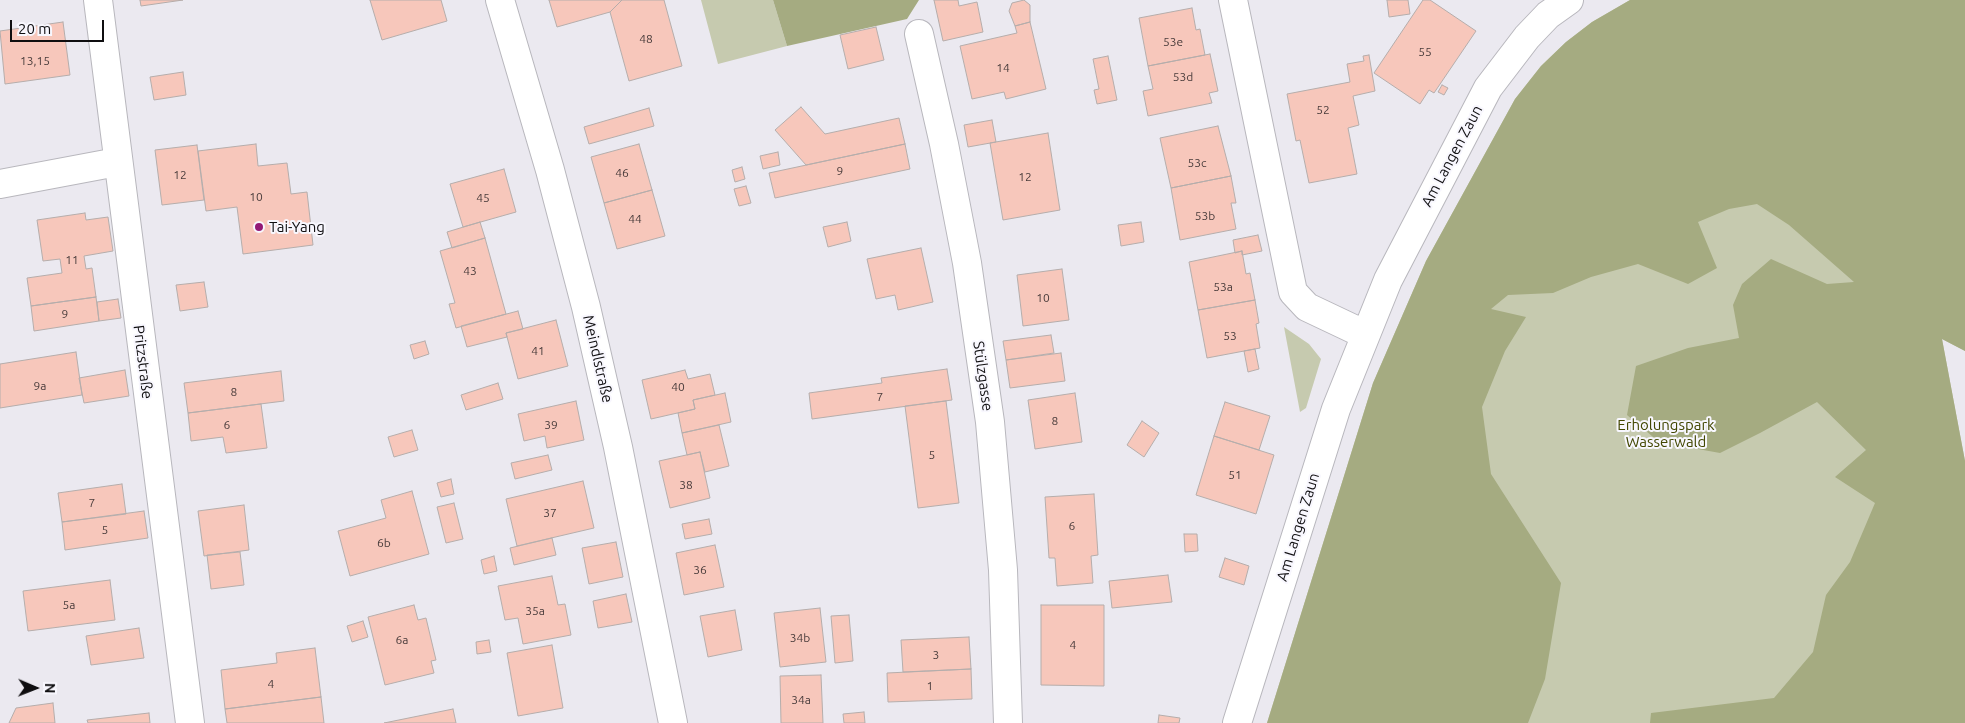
<!DOCTYPE html>
<meta charset="utf-8">
<style>
body{margin:0}
#map{position:relative;width:1965px;height:723px;overflow:hidden;background:#ebe9f0;font-family:Ubuntu,sans-serif}
canvas{display:block}
.north{position:absolute;left:10px;top:663px;width:50px;height:50px;-webkit-text-stroke:4px #f8f7fe;paint-order:stroke;rotate:91deg;font-size:14px;font-weight:700;line-height:20px;text-align:center;color:#0f0e10}
.north::after{content:'';display:block;margin:auto;width:18px;height:22px;background:#0f0e10;clip-path:polygon(50% 0,100% 100%,50% 72%,0 100%)}
.scale{position:absolute;left:10px;top:20px;width:94px;height:22px;box-sizing:border-box;border:2px solid #0f0e10;border-top:0;padding-left:6px;font-size:15px;line-height:18px;white-space:nowrap;color:#0f0e10;-webkit-text-stroke:4px #f8f7fe;paint-order:stroke}
</style>
<div id="map">
<canvas width="1965" height="723"></canvas>
<div class="north">N</div>
<div class="scale">20 m</div>
</div>
<script>
const ctx = document.querySelector('canvas').getContext('2d');
ctx.lineJoin = 'round';
function fillPath(path, color) {
  ctx.fillStyle = color;
  ctx.fill(path, 'evenodd');
}
function shape(rows) {
  const path = new Path2D();
  for (const r of rows) {
    path.moveTo(r[0], r[1]);
    for (let i = 2; i < r.length; i += 2) path.lineTo(r[i], r[i + 1]);
  }
  return path;
}
function trace(path, color, width, dash) {
  ctx.strokeStyle = color;
  ctx.lineWidth = width;
  ctx.lineCap = dash ? 'butt' : 'round';
  ctx.setLineDash(dash || []);
  ctx.stroke(path);
}
function drawText(font, color, halo, rows, align = 'center') {
  ctx.font = font + ' Ubuntu,sans-serif';
  ctx.lineWidth = 4;
  ctx.setLineDash([]);
  ctx.textBaseline = 'middle';
  ctx.strokeStyle = halo;
  ctx.fillStyle = color;
  for (const [text, x, y, turn = 0] of rows) {
    ctx.save();
    ctx.translate(x, y);
    ctx.rotate((+turn || 0) * Math.PI / 180);
    ctx.textAlign = isNaN(turn) ? turn : align;
    if (halo) ctx.strokeText(text, 0, 0);
    ctx.fillText(text, 0, 0);
    ctx.restore();
  }
}
fillPath(shape([
 [701,0,773,0,787,46,718,64],
 [1630,0,1965,0,1965,351,1942,339,1965,461,1965,723,1267,723,1373,383,1426,261,1515,99,1541,66,1566,42,1592,22],
 [1284,327,1309,344,1321,359,1306,408,1300,412]
]), '#c6caaf');
fillPath(shape([
 [773,0,919,0,907,19,787,46],
 [1630,0,1965,0,1965,351,1942,339,1965,461,1965,723,1650,723,1651,713,1774,698,1813,652,1826,595,1850,562,1875,503,1835,477,1866,450,1817,402,1760,433,1720,453,1659,442,1627,415,1636,366,1688,348,1739,338,1733,305,1742,284,1771,259,1827,284,1854,282,1789,225,1757,204,1729,209,1698,222,1717,268,1688,284,1638,264,1591,277,1553,293,1508,295,1491,309,1526,317,1505,351,1482,407,1491,474,1561,583,1545,679,1528,723,1267,723,1373,383,1426,261,1515,99,1541,66,1566,42,1592,22]
]), '#a5ab81');
const building = shape([
 [140,0,183,0,141,6,140,0],
 [370,0,441,0,447,21,382,40,370,0],
 [549,0,622,0,610,12,557,27,549,0],
 [622,0,664,0,682,66,629,81,610,12,622,0],
 [934,0,958,0,959,6,977,2,983,32,943,41,934,0],
 [1024,0,1030,5,1030,22,1015,26,1009,11,1012,3,1024,0],
 [1387,0,1408,0,1410,14,1389,17,1387,0],
 [1423,0,1430,0,1476,31,1434,93,1429,90,1420,104,1374,73,1423,0],
 [1192,8,1196,30,1200,29,1205,55,1148,66,1139,18,1192,8],
 [63,22,70,75,5,84,0,31,63,22],
 [1030,22,1046,89,1006,99,1004,92,972,99,960,46,1017,33,1015,26,1030,22],
 [876,27,884,60,848,69,840,35,876,27],
 [1210,54,1218,91,1209,93,1212,103,1148,116,1143,91,1153,89,1148,66,1210,54],
 [1369,55,1375,91,1353,96,1359,125,1348,128,1357,174,1309,183,1300,140,1296,141,1287,94,1350,82,1347,64,1364,61,1363,56,1369,55],
 [1108,56,1117,100,1097,104,1094,90,1099,89,1093,59,1108,56],
 [183,72,186,95,154,100,150,77,183,72],
 [1442,85,1448,88,1444,95,1438,92,1442,85],
 [801,107,825,134,899,118,905,144,806,165,775,130,801,107],
 [649,108,654,126,589,144,584,127,649,108],
 [992,120,996,142,968,147,964,125,992,120],
 [1218,126,1231,176,1171,188,1160,138,1218,126],
 [1048,133,1060,210,1003,220,990,143,1048,133],
 [256,144,258,166,287,163,291,194,307,192,313,245,243,254,237,207,206,211,198,151,256,144],
 [639,144,652,190,604,203,591,157,639,144],
 [905,144,910,169,775,198,769,173,905,144],
 [197,145,204,200,162,205,155,150,197,145],
 [778,152,780,165,763,169,760,156,778,152],
 [742,167,745,179,735,182,732,170,742,167],
 [504,169,516,212,463,227,450,184,504,169],
 [1231,176,1236,203,1231,203,1236,229,1180,240,1171,188,1231,176],
 [746,186,751,203,739,206,734,189,746,186],
 [652,190,665,236,617,249,604,203,652,190],
 [85,213,86,220,108,217,113,251,84,256,86,269,92,268,96,297,31,306,27,278,62,273,60,259,43,261,37,220,85,213],
 [480,222,485,238,452,248,447,232,480,222],
 [847,222,851,241,828,247,823,227,847,222],
 [1141,222,1144,242,1121,246,1118,225,1141,222],
 [1258,235,1262,251,1242,255,1242,251,1235,253,1233,240,1258,235],
 [485,238,506,314,456,328,449,304,455,303,440,251,485,238],
 [921,248,933,302,898,310,895,295,876,299,867,259,921,248],
 [1242,251,1246,274,1250,273,1255,300,1198,310,1189,262,1242,251],
 [1062,269,1069,320,1023,326,1017,275,1062,269],
 [204,282,208,307,180,311,176,285,204,282],
 [96,297,99,321,34,331,31,306,96,297],
 [118,299,121,318,99,321,97,302,118,299],
 [1255,300,1259,323,1256,324,1260,348,1207,358,1198,310,1255,300],
 [518,311,523,329,506,333,507,337,467,347,461,326,518,311],
 [556,320,568,366,518,379,506,333,556,320],
 [1051,335,1054,353,1006,360,1003,341,1051,335],
 [425,341,429,354,414,359,410,345,425,341],
 [1255,349,1259,369,1248,372,1244,351,1255,349],
 [76,352,82,395,0,408,0,364,76,352],
 [1061,353,1065,381,1010,388,1006,360,1061,353],
 [947,369,952,400,812,419,809,393,882,383,881,378,947,369],
 [125,370,129,396,84,403,79,378,125,370],
 [685,370,688,379,710,374,715,395,693,400,695,409,651,419,642,380,685,370],
 [281,371,284,401,188,413,184,383,281,371],
 [498,383,503,399,466,410,461,395,498,383],
 [725,393,731,422,682,433,678,413,695,409,693,400,725,393],
 [1075,393,1082,442,1035,449,1028,400,1075,393],
 [576,401,584,440,547,448,545,436,524,441,518,414,576,401],
 [946,401,959,503,918,508,905,406,946,401],
 [1225,402,1270,416,1259,450,1214,436,1225,402],
 [261,404,267,448,226,453,223,437,191,441,188,413,261,404],
 [1142,421,1159,433,1144,457,1127,445,1142,421],
 [719,425,729,466,705,472,700,452,687,455,682,433,719,425],
 [412,430,418,450,394,457,388,437,412,430],
 [1214,436,1274,455,1256,514,1196,495,1214,436],
 [700,452,710,498,670,508,659,461,700,452],
 [548,455,552,470,515,479,511,463,548,455],
 [451,479,454,494,441,497,437,483,451,479],
 [583,481,594,528,517,546,506,499,583,481],
 [122,484,126,514,62,522,58,493,122,484],
 [412,491,429,554,350,576,338,531,386,518,381,500,412,491],
 [1094,494,1098,555,1091,556,1093,583,1057,586,1055,558,1049,558,1045,497,1094,494],
 [454,503,463,539,446,543,437,507,454,503],
 [244,505,249,550,204,556,198,511,244,505],
 [144,511,148,538,65,550,62,522,144,511],
 [709,519,712,534,685,539,682,524,709,519],
 [1184,534,1197,534,1198,551,1185,552,1184,534],
 [552,538,556,555,514,565,510,548,552,538],
 [616,542,623,577,589,584,582,548,616,542],
 [715,545,724,587,684,595,676,553,715,545],
 [240,552,244,585,211,589,207,555,240,552],
 [494,556,497,571,484,574,481,560,494,556],
 [1225,558,1249,566,1244,585,1219,577,1225,558],
 [1168,575,1172,602,1112,608,1109,581,1168,575],
 [552,576,558,605,565,604,571,635,523,644,518,618,505,620,498,586,552,576],
 [110,580,115,620,28,631,23,591,110,580],
 [626,594,632,622,598,628,593,601,626,594],
 [414,605,418,620,426,618,436,660,431,661,434,673,385,685,368,617,414,605],
 [1041,605,1104,605,1104,686,1041,685,1041,605],
 [820,608,826,662,780,667,774,613,820,608],
 [735,610,742,650,708,657,700,616,735,610],
 [849,615,853,661,835,663,831,616,849,615],
 [363,621,368,637,352,642,347,626,363,621],
 [139,628,144,658,91,665,86,636,139,628],
 [969,637,971,669,903,672,901,640,969,637],
 [489,640,491,652,477,654,476,642,489,640],
 [552,645,563,708,518,716,507,653,552,645],
 [315,648,321,697,225,709,221,670,277,663,276,653,315,648],
 [971,669,972,699,888,702,887,673,971,669],
 [821,675,823,723,781,723,780,676,821,675],
 [321,697,324,723,227,723,225,709,321,697],
 [53,703,55,723,9,723,16,708,53,703],
 [453,709,456,723,384,723,453,709],
 [864,712,865,723,844,723,843,714,864,712],
 [149,713,150,723,88,723,87,720,149,713],
 [1159,715,1180,718,1179,723,1158,723,1159,715]
]);
fillPath(building, '#f7c7bb');
trace(building, '#b5adab', 1);
const minor = shape([
 [98,0,190,723],
 [500,0,550,170,586,307,618,447,673,723],
 [1233,0,1293,292,1307,307,1364,334],
 [919,34,944,144,967,263,990,422,1003,570,1008,723],
 [0,184,117,162],
 [1237,723,1336,409,1388,280,1488,88,1527,37,1548,15,1569,0]
]);
trace(minor, '#b8b7bd', 30);
trace(minor, '#fff', 28);
for (const [x, y, r, color] of [
 [259,227,5,"#931976"]
]) {
  const dot = new Path2D();
  dot.arc(x, y, r, 0, 2 * Math.PI);
  ctx.fillStyle = color;
  ctx.fill(dot);
  trace(dot, '#f8f7fe', 2);
}
drawText('12px', '#493c3b', null, [
 ["48",646,39],
 ["53e",1173,42],
 ["55",1425,52],
 ["13,15",35,61],
 ["14",1003,68],
 ["53d",1183,77],
 ["52",1323,110],
 ["53c",1197,163],
 ["9",840,171],
 ["46",622,173],
 ["12",180,175],
 ["12",1025,177],
 ["10",256,197],
 ["45",483,198],
 ["53b",1205,216],
 ["44",635,219],
 ["11",72,260],
 ["43",470,271],
 ["53a",1223,287],
 ["10",1043,298],
 ["9",65,314],
 ["53",1230,336],
 ["41",538,351],
 ["9a",40,386],
 ["40",678,387],
 ["8",234,392],
 ["7",880,397],
 ["8",1055,421],
 ["6",227,425],
 ["39",551,425],
 ["5",932,455],
 ["51",1235,475],
 ["38",686,485],
 ["7",92,503],
 ["37",550,513],
 ["6",1072,526],
 ["5",105,530],
 ["6b",384,543],
 ["36",700,570],
 ["5a",69,605],
 ["35a",535,611],
 ["34b",800,638],
 ["6a",402,640],
 ["4",1073,645],
 ["3",936,655],
 ["4",271,684],
 ["1",930,686],
 ["34a",801,700]
]);
drawText('15px', '#0f0e10', '#f8f7fe', [
 ["Am Langen Zaun",1452,156,-62],
 ["Meindlstraße",598,359,77],
 ["Pritzstraße",143,362,83],
 ["Stülzgasse",983,376,82],
 ["Am Langen Zaun",1298,527,-73]
]);
drawText('15px', '#0f0e10', '#f8f7fe', [
 ["Tai-Yang",269,227]
], 'left');
drawText('15px', '#424700', '#f8f7fe', [
 ["Erholungspark",1666,425],
 ["Wasserwald",1666,442]
]);
</script>
